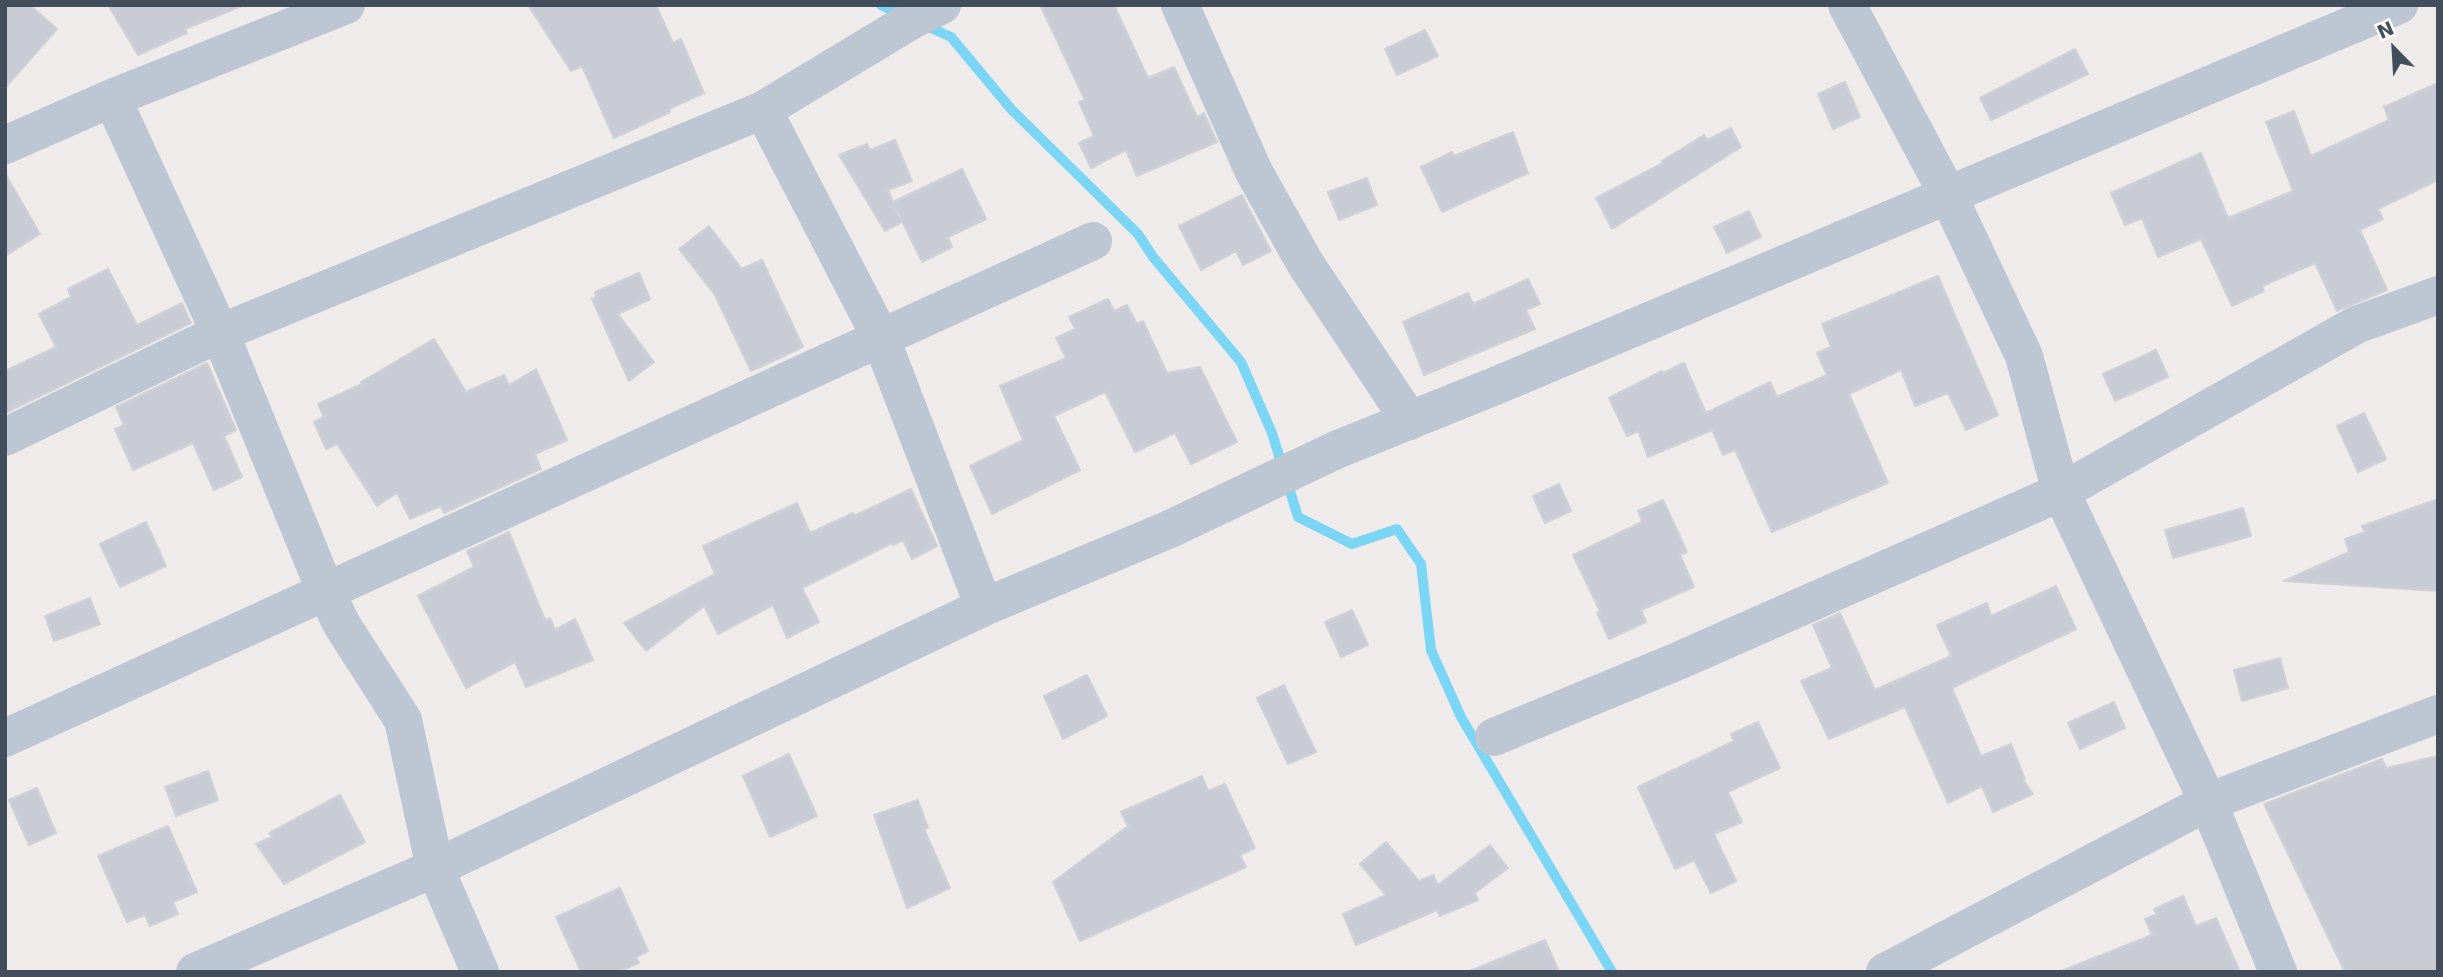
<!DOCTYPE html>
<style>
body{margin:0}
#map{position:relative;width:2443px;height:977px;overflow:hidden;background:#efebeb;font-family:"DejaVu Sans",sans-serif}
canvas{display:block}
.frame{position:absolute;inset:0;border:7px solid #424e5b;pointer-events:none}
.north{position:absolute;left:2359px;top:14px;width:70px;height:70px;-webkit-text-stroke:5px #fff;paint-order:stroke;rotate:336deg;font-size:19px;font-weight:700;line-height:28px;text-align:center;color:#424e5b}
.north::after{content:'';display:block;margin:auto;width:24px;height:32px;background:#424e5b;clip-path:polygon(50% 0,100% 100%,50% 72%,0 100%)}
</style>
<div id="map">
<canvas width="2443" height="977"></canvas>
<div class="frame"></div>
<div class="north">N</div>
</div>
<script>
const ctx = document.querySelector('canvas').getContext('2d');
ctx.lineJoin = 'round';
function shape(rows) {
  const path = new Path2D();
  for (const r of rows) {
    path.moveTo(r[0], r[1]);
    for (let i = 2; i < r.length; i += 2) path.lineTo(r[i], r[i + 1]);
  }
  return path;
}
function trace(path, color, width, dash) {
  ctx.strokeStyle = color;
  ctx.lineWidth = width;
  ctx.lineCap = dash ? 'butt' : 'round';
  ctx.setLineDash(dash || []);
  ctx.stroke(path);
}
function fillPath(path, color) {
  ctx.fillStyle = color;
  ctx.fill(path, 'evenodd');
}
trace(shape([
 [881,5,904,16],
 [922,24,951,37,1011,109,1138,234,1153,257,1241,362,1272,433,1298,517,1352,544,1397,529,1421,564,1431,650,1461,717,1612,972]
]), '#7bd5f5', 10);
const building = shape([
 [5,5,30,5,57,29,5,88,5,5],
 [108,5,242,5,242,6,185,29,187,33,138,55,108,5],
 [528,5,656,5,673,43,681,39,704,93,669,109,670,112,614,138,582,66,571,71,528,5],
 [1040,5,1114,5,1148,78,1174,67,1197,117,1204,113,1217,142,1137,176,1126,150,1091,168,1079,143,1094,136,1079,102,1085,100,1040,5],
 [1425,30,1438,56,1397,75,1385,49,1425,30],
 [2075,49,2088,74,1991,120,1980,98,2075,49],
 [1845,82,1860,117,1833,129,1818,94,1845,82],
 [2438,83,2438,180,2378,209,2383,219,2360,230,2387,290,2337,311,2315,263,2262,286,2264,291,2232,306,2201,239,2158,257,2142,218,2125,225,2111,193,2201,153,2228,218,2293,191,2266,122,2294,111,2311,156,2389,120,2384,107,2438,83],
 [1731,128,1741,147,1612,229,1596,198,1663,163,1662,161,1704,135,1707,140,1731,128],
 [1513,132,1528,173,1442,212,1421,167,1452,152,1454,156,1513,132],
 [895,140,912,181,888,190,902,222,885,231,839,155,867,144,870,150,895,140],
 [962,169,986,219,948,237,952,247,922,262,893,202,962,169],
 [5,173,40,234,5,256,5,173],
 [1367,178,1377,205,1339,220,1328,192,1367,178],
 [1242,195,1271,251,1243,265,1236,251,1201,270,1179,226,1242,195],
 [1749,211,1761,237,1727,253,1714,227,1749,211],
 [709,226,742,269,762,260,803,347,751,371,715,295,679,249,709,226],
 [108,269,137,325,182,303,191,323,5,413,5,371,56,347,39,314,71,297,68,289,108,269],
 [639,273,650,299,618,314,654,362,629,381,592,299,596,297,595,292,639,273],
 [1938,276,1998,415,1966,430,1948,393,1915,406,1901,370,1849,394,1888,483,1772,532,1735,450,1723,455,1712,430,1648,457,1638,431,1627,436,1609,398,1662,371,1663,373,1684,363,1706,413,1770,382,1777,397,1827,375,1817,353,1831,347,1822,324,1938,276],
 [1528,279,1540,304,1526,310,1535,329,1424,375,1403,322,1468,293,1473,304,1528,279],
 [1108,299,1114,311,1127,305,1137,324,1143,321,1167,373,1200,367,1237,442,1191,464,1175,433,1135,452,1105,392,1054,416,1080,470,992,514,970,466,1023,440,1000,386,1066,358,1056,338,1075,329,1069,317,1108,299],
 [434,339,466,392,504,375,509,385,536,369,567,440,535,454,541,469,444,513,441,506,410,519,397,493,377,506,337,444,326,449,314,422,324,417,318,404,362,384,361,382,434,339],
 [2156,350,2168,377,2115,401,2103,374,2156,350],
 [207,363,236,430,224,436,242,477,214,490,193,443,133,470,115,429,124,425,116,407,207,363],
 [2364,413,2386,459,2358,472,2337,426,2364,413],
 [1559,484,1571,511,1545,523,1533,496,1559,484],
 [911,489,937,546,912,559,903,540,893,545,892,543,802,588,819,622,787,638,773,605,718,634,704,606,646,651,624,623,715,574,703,546,797,503,810,533,853,513,854,516,911,489],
 [2438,499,2438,591,2284,581,2349,552,2345,539,2365,532,2362,526,2438,499],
 [1663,500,1687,552,1680,555,1694,587,1641,610,1646,622,1609,639,1597,613,1600,611,1573,555,1642,522,1638,511,1663,500],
 [2243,508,2251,536,2173,558,2165,530,2243,508],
 [146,522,166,566,120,587,100,544,146,522],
 [509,532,545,620,550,618,555,630,575,619,593,660,526,687,515,662,466,688,418,596,474,567,467,551,509,532],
 [2056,586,2076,629,1952,688,1981,756,2011,744,2025,779,2023,780,2033,794,1993,812,1982,786,1948,803,1905,707,1829,739,1801,681,1832,668,1813,625,1840,613,1875,690,1951,656,1937,625,1987,603,1991,616,2056,586],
 [90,598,100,624,54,641,45,616,90,598],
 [1352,610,1368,645,1341,657,1325,622,1352,610],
 [2280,658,2288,688,2242,701,2234,670,2280,658],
 [1087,675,1107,716,1063,739,1044,696,1087,675],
 [1284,685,1316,752,1288,764,1257,698,1284,685],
 [2114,702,2125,728,2080,749,2068,723,2114,702],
 [1758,722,1780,768,1728,792,1742,822,1714,834,1736,881,1711,893,1694,860,1675,869,1638,787,1734,741,1731,734,1758,722],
 [789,754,817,816,770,837,743,776,789,754],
 [2438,756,2438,972,2345,972,2264,804,2382,759,2386,768,2438,756],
 [208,771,218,800,176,816,165,787,208,771],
 [1202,776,1208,791,1225,784,1255,848,1240,855,1246,867,1080,941,1053,882,1128,826,1121,812,1202,776],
 [37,788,56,833,29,845,9,800,37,788],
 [340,795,365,842,284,884,256,844,272,837,269,833,340,795],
 [918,800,928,828,924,829,950,888,907,908,874,815,918,800],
 [168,826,197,892,173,902,178,914,150,926,145,915,127,922,98,856,168,826],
 [1386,842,1419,881,1433,875,1438,885,1490,845,1508,868,1475,893,1478,900,1440,916,1437,910,1356,945,1343,914,1386,895,1360,864,1386,842],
 [620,888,648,951,636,957,639,963,618,972,581,972,556,917,620,888],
 [2183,896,2196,926,2216,918,2240,972,2064,972,2064,970,2152,935,2145,919,2157,914,2154,909,2183,896],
 [1545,940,1559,972,1470,972,1470,971,1545,940]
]);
fillPath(building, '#c9ccd4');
trace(building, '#ced1d8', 2);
trace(shape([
 [1180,5,1254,172,1305,263,1410,421],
 [1847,5,1948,195,2024,356,2061,492,2208,802,2278,972],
 [112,98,220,333,326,592,342,625,403,720,435,868,480,972],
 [763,110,880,336,984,607],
 [5,145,112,98,346,5],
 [5,437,220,333,763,110,912,20,942,5],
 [1494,737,1678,661,2061,492,2356,325,2438,295],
 [5,738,1093,241],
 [195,972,435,868,984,607,1170,529,1336,450,1500,384,2399,5],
 [1885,972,2208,802,2438,714]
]), '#bcc7d3', 38);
</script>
